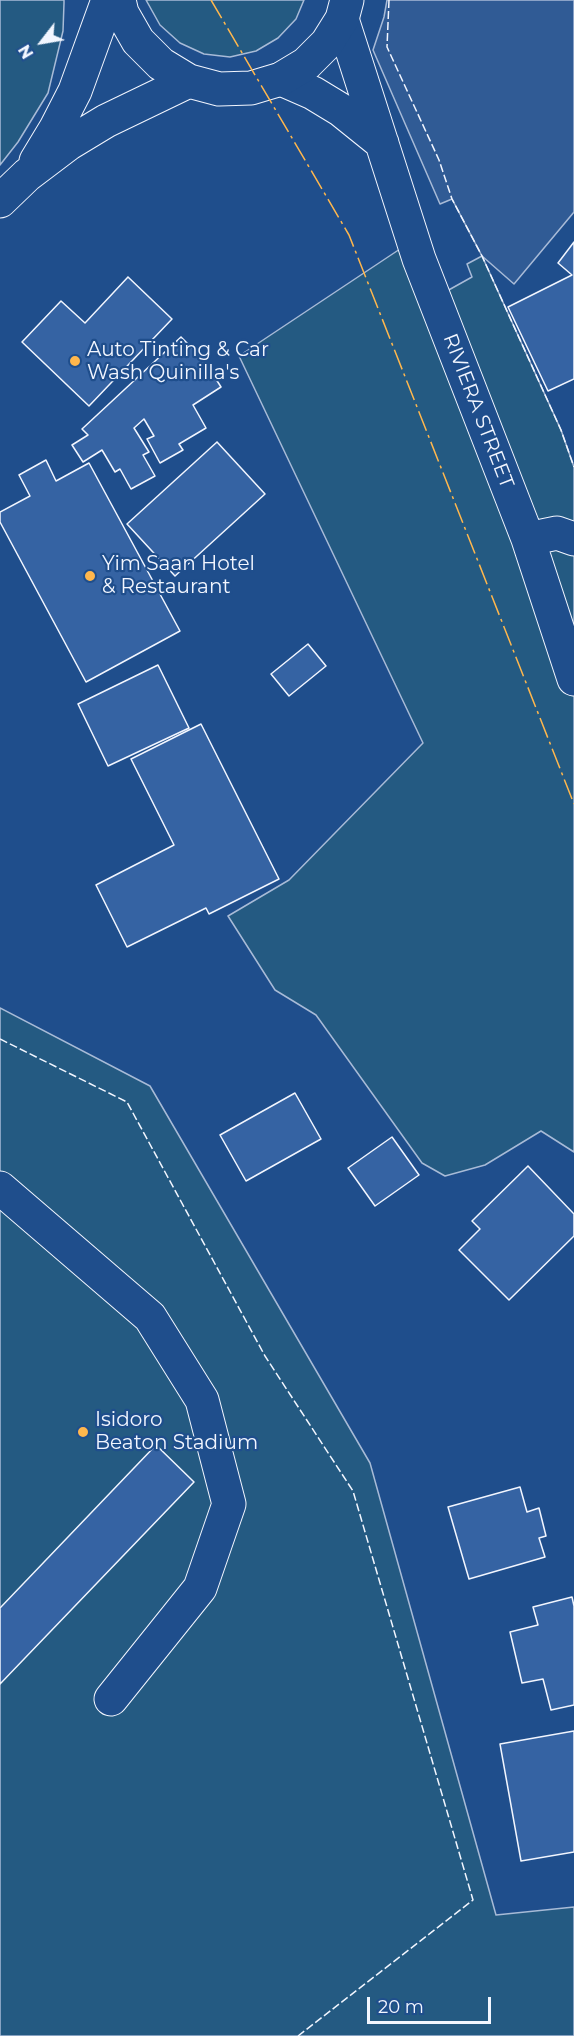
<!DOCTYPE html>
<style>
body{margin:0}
#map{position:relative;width:574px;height:2036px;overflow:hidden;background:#1f4e8c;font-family:Montserrat,sans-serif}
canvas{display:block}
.north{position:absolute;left:12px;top:12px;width:60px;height:60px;-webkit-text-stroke:4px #1f4e8c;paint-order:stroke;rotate:239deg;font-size:16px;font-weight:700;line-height:24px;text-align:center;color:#f2f6ff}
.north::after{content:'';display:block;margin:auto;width:21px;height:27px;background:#f2f6ff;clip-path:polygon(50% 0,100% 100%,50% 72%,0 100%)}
.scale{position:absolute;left:367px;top:1997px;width:124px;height:27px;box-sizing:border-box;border:3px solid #f2f6ff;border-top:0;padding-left:8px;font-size:18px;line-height:21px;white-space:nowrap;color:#f2f6ff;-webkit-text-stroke:4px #1f4e8c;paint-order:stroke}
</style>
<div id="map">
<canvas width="574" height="2036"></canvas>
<div class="north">N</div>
<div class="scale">20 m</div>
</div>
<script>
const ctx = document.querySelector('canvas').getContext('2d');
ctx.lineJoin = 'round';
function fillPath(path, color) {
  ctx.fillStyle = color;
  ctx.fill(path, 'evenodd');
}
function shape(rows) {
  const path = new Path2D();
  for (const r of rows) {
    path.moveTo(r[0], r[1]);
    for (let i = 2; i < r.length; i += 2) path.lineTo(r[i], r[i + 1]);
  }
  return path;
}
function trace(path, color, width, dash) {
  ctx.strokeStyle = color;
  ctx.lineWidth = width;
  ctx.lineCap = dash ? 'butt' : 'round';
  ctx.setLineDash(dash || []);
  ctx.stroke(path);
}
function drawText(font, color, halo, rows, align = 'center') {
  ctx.font = font + ' Montserrat,sans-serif';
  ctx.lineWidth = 4.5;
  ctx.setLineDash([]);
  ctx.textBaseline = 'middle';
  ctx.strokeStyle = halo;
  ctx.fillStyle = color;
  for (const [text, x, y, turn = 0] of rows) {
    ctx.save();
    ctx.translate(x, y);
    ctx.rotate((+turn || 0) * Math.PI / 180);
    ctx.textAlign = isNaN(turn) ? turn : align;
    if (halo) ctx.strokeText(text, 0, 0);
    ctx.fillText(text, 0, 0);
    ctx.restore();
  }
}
const green = shape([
 [0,0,64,0,64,3,63,31,48,93,18,142,0,165,0,0],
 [146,0,304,0,296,19,278,38,256,51,230,57,204,54,180,43,160,25,146,0],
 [403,247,429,301,472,277,467,264,482,256,561,430,574,467,574,1152,541,1131,485,1165,445,1176,422,1163,316,1015,275,990,228,916,289,880,423,743,239,356,403,247],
 [0,1008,150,1086,370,1463,496,1915,574,1907,574,2036,0,2036,0,1008]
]);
fillPath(green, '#245a82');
trace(green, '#a8bbd7', 1.5);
const parking = shape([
 [387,0,574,0,574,212,514,284,482,256,452,199,440,204,373,50,384,17,387,0]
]);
fillPath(parking, '#305b95');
trace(parking, '#a8bbd7', 1.5);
const building = shape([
 [574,242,574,379,548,391,508,307,572,275,558,263,574,242],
 [128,277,172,319,89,406,22,342,61,301,85,323,128,277],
 [181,337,204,360,221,387,193,405,206,428,179,444,183,450,160,463,147,439,154,436,144,419,134,428,149,452,143,455,155,476,131,489,120,469,115,472,102,450,83,462,72,445,88,435,82,429,181,337],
 [217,442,265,494,175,576,127,524,217,442],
 [46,460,56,481,89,463,180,631,86,682,0,522,0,512,30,496,19,475,46,460],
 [308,644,326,666,289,696,271,674,308,644],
 [158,665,189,728,108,766,78,704,158,665],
 [201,724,279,879,209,914,206,908,127,947,96,885,174,845,131,759,201,724],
 [295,1093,321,1139,246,1181,220,1135,295,1093],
 [392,1137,419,1175,375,1206,348,1168,392,1137],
 [528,1166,574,1214,574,1236,509,1300,459,1250,480,1229,472,1221,528,1166],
 [156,1445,194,1482,0,1684,0,1608,156,1445],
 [520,1487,527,1512,539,1508,546,1536,539,1538,545,1557,469,1579,448,1507,520,1487],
 [572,1597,574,1606,574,1705,551,1710,543,1679,522,1683,510,1632,538,1625,533,1607,572,1597],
 [574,1731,574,1852,521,1861,500,1744,574,1731]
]);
fillPath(building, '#3563a3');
trace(building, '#f2f6ff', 1.5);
const minor = shape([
 [342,19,419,259,528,539,574,679],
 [281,79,313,93,341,110,382,143],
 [528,539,557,533,574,539],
 [0,1188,150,1317,202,1400,229,1504,200,1588,111,1699]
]);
const major = shape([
 [119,0,122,13,138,41,161,64,189,81,219,89,251,88,281,79,306,64,327,43,342,19,347,0],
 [36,161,56,128,75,91,108,0],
 [0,201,27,175,68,144,106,121,189,81]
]);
trace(minor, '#f2f6ff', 35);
trace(major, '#f2f6ff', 35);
trace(minor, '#1f4e8c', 33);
trace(major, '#1f4e8c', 33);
trace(shape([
 [389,0,387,47,439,160,452,199,482,256,561,430,574,467],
 [0,1039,127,1102,265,1356,353,1491,473,1900,298,2036]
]), '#f2f6ff', 1.5, [8, 3]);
trace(shape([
 [211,0,349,235,574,804]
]), '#ffb74d', 1.5, [21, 4.5, 3, 4.5]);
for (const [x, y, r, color] of [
 [75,361,6,"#ffb74d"],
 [90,576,6,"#ffb74d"],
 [83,1432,6,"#ffb74d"]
]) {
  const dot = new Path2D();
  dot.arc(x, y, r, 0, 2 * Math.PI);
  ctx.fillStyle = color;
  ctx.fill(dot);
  trace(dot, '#1f4e8c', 2);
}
drawText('20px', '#f2f6ff', '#1f4e8c', [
 ["Auto Tinting & Car",87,350],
 ["Wash Quinilla's",87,373],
 ["Yim Saan Hotel",102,564],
 ["& Restaurant",102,587],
 ["Isidoro",95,1420],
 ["Beaton Stadium",95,1443]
], 'left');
drawText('20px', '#f2f6ff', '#1f4e8c', [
 ["RIVIERA STREET",478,411,69]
]);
</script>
